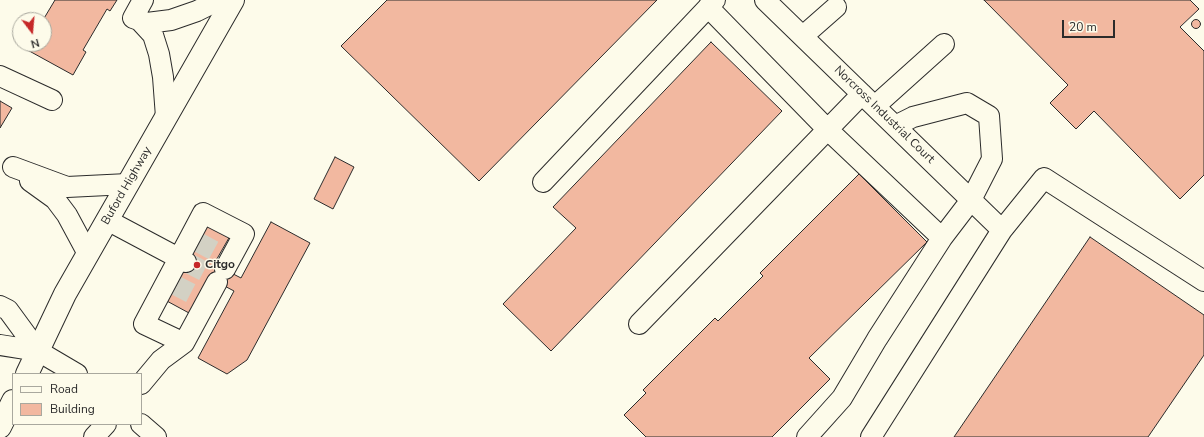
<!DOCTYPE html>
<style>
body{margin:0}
#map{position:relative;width:1204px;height:437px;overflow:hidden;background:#fdfbea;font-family:"Nunito Sans",sans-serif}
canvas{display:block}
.legend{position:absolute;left:12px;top:373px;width:130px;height:52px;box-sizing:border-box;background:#fdfbea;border:1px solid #a9a89e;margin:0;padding:5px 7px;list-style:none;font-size:12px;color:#2b2b2b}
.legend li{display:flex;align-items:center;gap:8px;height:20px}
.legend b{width:20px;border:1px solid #a9a89e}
.north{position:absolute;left:12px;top:12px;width:40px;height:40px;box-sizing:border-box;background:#fdfbea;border:1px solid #a9a89e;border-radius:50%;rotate:164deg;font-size:11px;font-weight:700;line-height:16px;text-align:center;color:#2b2b2b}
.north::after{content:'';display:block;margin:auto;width:14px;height:18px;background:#c62828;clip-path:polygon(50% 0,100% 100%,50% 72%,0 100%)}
.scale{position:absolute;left:1062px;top:20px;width:53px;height:18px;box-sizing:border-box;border:2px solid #2b2b2b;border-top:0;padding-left:5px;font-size:12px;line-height:14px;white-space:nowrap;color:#2b2b2b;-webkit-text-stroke:3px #fdfbea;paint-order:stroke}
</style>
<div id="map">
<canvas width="1204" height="437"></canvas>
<ul class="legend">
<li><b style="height:5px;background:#fdfbea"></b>Road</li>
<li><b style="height:11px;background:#f2b8a0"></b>Building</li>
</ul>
<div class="north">N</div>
<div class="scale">20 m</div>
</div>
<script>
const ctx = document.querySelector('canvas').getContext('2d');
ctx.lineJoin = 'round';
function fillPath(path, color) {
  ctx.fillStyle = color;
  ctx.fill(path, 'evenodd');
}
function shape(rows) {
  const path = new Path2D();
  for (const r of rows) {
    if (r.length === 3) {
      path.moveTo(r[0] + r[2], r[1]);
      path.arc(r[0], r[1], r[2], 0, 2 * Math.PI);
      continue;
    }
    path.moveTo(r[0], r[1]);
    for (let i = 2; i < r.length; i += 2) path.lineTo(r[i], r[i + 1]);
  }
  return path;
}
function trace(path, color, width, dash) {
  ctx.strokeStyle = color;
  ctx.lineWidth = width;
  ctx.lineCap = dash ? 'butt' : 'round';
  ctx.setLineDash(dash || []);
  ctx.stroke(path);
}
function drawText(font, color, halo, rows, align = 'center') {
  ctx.font = font + ' "Nunito Sans",sans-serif';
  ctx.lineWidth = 3;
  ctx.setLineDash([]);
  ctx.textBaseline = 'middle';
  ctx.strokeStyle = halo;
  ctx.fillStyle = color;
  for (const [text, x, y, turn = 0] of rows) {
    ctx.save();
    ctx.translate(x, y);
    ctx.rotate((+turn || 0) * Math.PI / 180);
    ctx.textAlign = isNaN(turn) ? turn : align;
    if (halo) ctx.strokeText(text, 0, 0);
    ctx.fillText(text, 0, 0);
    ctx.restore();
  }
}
const building = shape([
 [55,0,117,0,110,11,107,9,83,50,86,52,73,75,22,47,23,44,44,44,43,20,55,0],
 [387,0,657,0,479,181,341,46,387,0],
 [984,0,1190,0,1199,9,1180,27,1204,51,1204,175,1180,199,1094,111,1076,129,1050,103,1068,85,984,0],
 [1196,24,4.5],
 [711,42,782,111,551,351,503,304,576,228,553,207,711,42],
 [0,101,12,108,0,128,0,101],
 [335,157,354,167,333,209,314,199,335,157],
 [859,174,927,242,809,358,830,379,772,437,646,437,624,415,646,393,643,390,715,318,718,321,763,276,760,273,859,174],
 [271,222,310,243,247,360,227,374,198,358,234,291,217,282,189,313,165,300,206,223,230,236,214,264,241,278,271,222],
 [1090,237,1204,315,1204,355,1148,437,954,437,1090,237]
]);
fillPath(building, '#f2b8a0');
trace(building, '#2b2b2b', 1);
trace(shape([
 [196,241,220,254],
 [186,262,219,279],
 [173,284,198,297]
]), '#d3d1c4', 20, [20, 10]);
const minor = shape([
 [143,0,133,18,147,23,171,20,197,11,219,0],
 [765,0,1002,230],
 [708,7,828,130,942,238,877,339,842,398,807,437],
 [141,22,153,35,159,54,163,77,166,117],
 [803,36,836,7],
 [0,76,52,100],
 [875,106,944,44],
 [895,126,913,117,967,103,989,116,992,159,971,200,942,238],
 [13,167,67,187,128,184],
 [30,181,55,199,67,215,88,254],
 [543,182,715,0],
 [107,220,186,262],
 [0,306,8,310,38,351],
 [639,324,862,94],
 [184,343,144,324,203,213,244,234,225,269],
 [0,345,38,351,77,374],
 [141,384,161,360,184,343,217,282],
 [141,424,156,437],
 [94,437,106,424],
 [871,437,1002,230,1044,178,1204,281]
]);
const major = shape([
 [27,374,65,294,233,0],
 [0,427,13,401]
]);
trace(minor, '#2b2b2b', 22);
trace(major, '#2b2b2b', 24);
trace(minor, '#fdfbea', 20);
trace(major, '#fdfbea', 22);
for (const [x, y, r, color] of [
 [197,265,4,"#c62828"]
]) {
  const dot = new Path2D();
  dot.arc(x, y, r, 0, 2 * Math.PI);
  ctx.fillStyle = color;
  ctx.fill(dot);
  trace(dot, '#fdfbea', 1.5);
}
drawText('12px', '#2b2b2b', '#fdfbea', [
 ["Norcross Industrial Court",884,115,44],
 ["Buford Highway",127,186,-60]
]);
drawText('bold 12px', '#2b2b2b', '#fdfbea', [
 ["Citgo",205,265]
], 'left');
</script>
